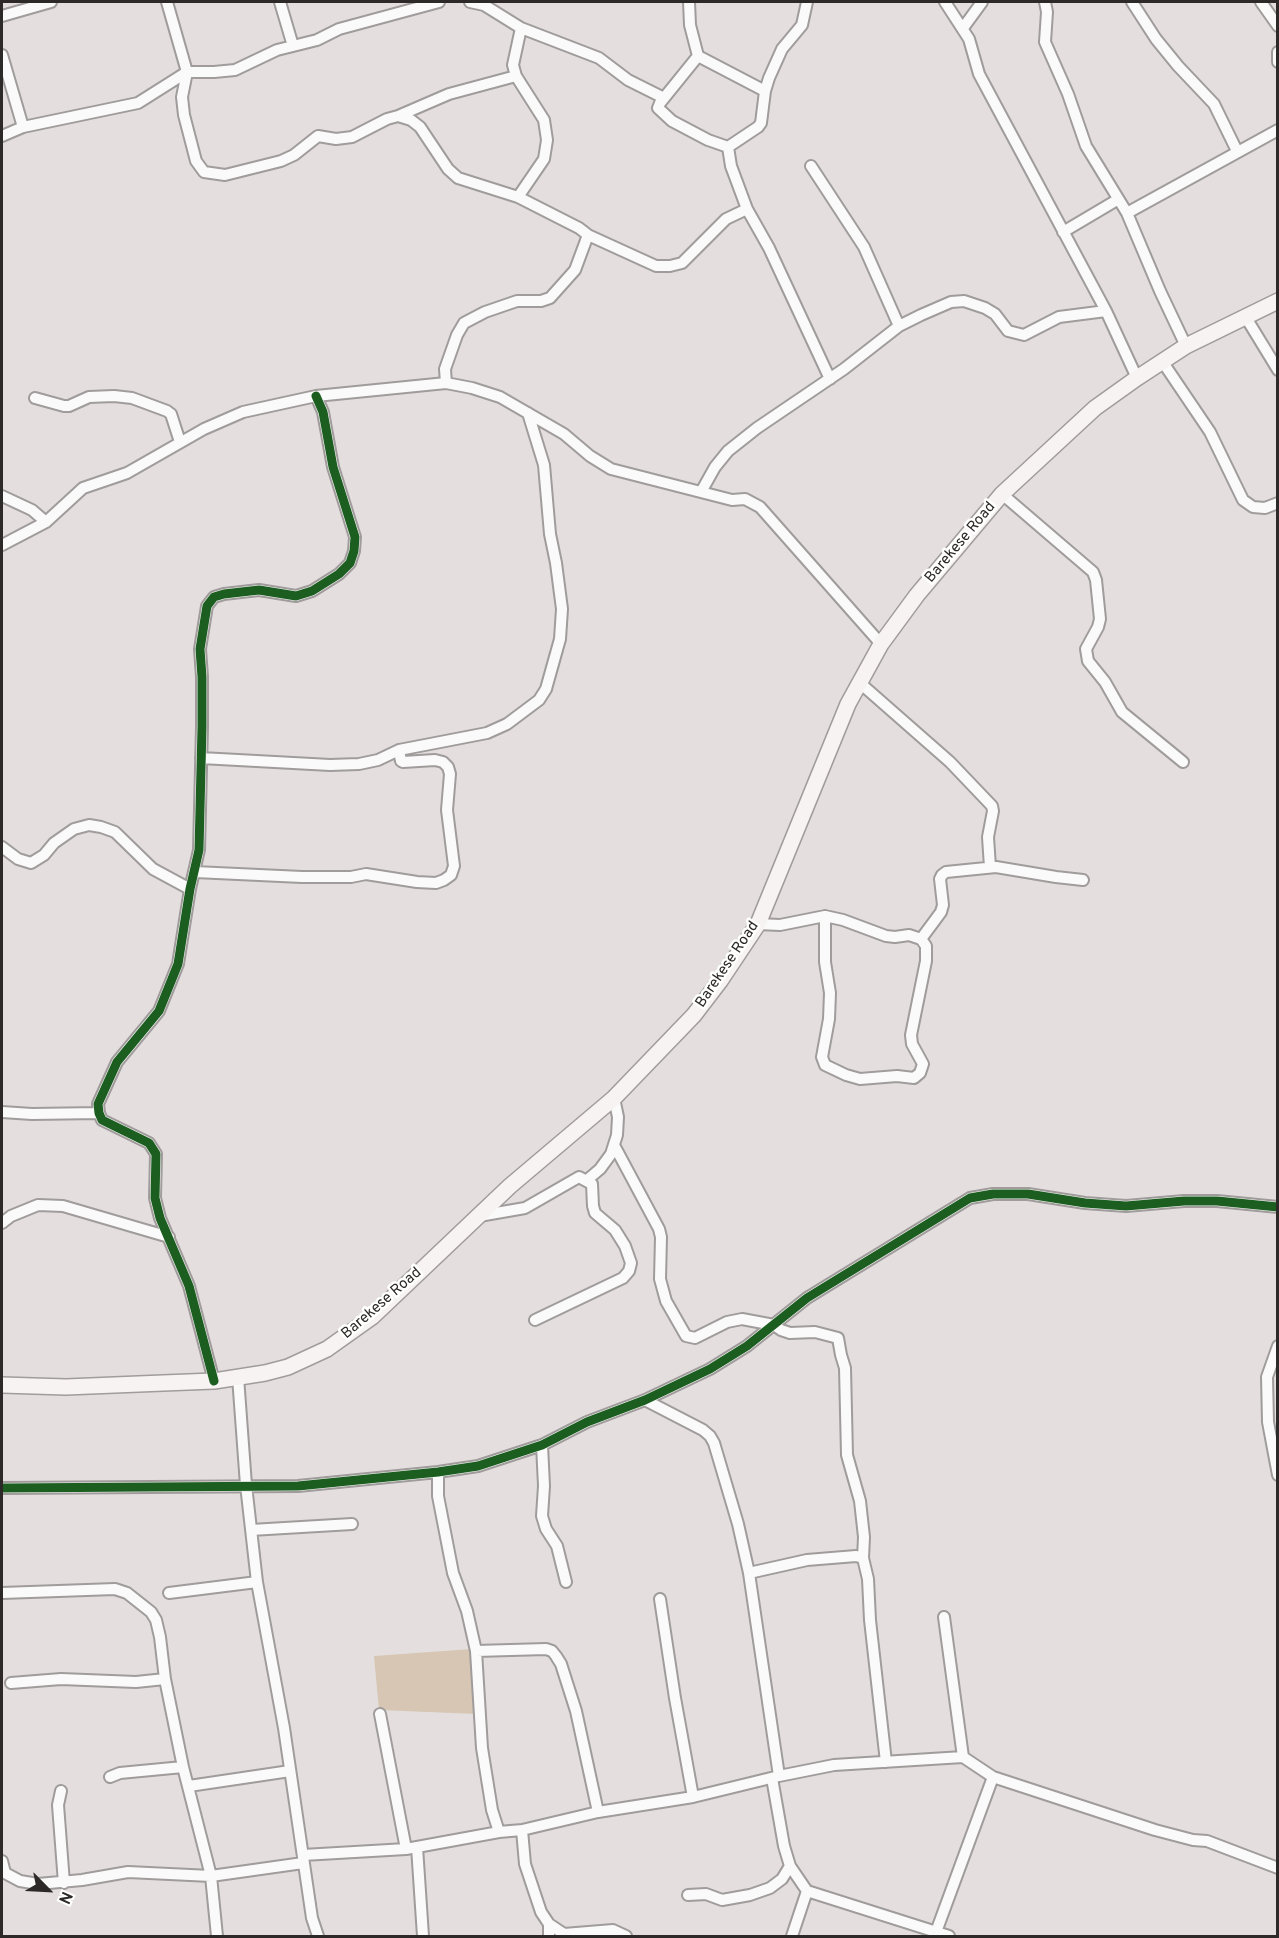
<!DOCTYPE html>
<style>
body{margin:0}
#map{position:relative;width:1279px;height:1938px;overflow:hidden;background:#e4dfde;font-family:Overpass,sans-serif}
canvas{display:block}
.frame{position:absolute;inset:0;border:3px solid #2c2928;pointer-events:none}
.north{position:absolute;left:18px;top:1860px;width:60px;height:60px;-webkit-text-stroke:4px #fff;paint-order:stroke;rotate:114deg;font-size:16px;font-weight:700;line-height:24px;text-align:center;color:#2c2928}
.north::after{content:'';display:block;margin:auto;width:21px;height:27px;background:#2c2928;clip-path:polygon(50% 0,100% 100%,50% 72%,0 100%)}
</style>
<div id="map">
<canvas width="1279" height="1938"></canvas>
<div class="frame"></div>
<div class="north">N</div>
</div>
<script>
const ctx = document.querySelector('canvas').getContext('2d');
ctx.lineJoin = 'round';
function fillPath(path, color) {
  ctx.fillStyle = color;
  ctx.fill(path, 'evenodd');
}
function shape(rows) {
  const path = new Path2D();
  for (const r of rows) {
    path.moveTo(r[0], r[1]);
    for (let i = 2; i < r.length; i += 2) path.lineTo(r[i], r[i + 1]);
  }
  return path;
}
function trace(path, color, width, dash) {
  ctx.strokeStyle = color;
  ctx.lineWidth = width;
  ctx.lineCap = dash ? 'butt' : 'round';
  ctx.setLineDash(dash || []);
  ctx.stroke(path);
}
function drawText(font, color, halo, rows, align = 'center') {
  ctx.font = font + ' Overpass,sans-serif';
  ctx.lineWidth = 5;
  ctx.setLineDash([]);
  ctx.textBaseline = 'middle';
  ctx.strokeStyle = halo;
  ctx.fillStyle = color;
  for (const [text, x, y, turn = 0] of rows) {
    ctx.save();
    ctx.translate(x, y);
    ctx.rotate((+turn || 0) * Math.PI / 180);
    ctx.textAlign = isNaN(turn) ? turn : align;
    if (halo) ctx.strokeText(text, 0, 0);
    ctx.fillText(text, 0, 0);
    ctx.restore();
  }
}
fillPath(shape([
 [472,1649,477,1714,379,1710,374,1656]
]), '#d6c6b3');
const minor = shape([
 [167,2,187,72,214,72,235,70,277,50,317,40,339,29,439,2],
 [280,2,293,46],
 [470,2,484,5,521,28,599,58,628,80,664,98],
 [689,2,690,25,698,56,765,91],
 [945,2,969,39,979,74,1106,311,1137,378],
 [1045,2,1047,12,1045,42,1068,94,1086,146,1127,213,1160,291,1186,346],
 [1132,2,1156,39,1178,66,1214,104,1237,151],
 [1261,2,1278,26],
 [2,16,51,2],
 [963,28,982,2],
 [1278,52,1278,62],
 [2,55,23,127],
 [698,56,660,103,658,108,672,121,708,140,728,147,758,127,761,123,765,91,769,78,782,49,802,25,807,2],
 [398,116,449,94,516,76],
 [2,136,23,127,138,103,187,72,182,97,184,115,196,161,204,172,225,175,281,161,294,155,318,136,336,139,352,137,387,119,398,116,411,120,420,127,448,169,458,178,518,197,579,228,588,235,656,266,670,266,682,263,726,219,747,209],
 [728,147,731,166,747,209,769,248,830,379],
 [811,166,864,247,899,326],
 [518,197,544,159,547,140,544,120,516,76,513,65,521,28],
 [1127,213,1278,130],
 [1063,232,1117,200],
 [1245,316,1278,370],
 [1162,361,1210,432,1243,500,1253,507,1265,508,1278,503],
 [446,383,445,369,457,335,464,323,485,312,517,301,541,301,550,298,575,270,588,235],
 [35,398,64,406,69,406,89,397,114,396,132,398,167,411,171,414,180,442],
 [701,492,715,467,728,451,757,428,844,369,899,326,921,315,951,302,964,301,985,308,995,314,1008,331,1024,335,1059,317,1106,311],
 [1002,494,1093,572,1096,580,1100,619,1098,627,1086,649,1088,661,1105,682,1122,712,1183,762],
 [2,496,32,510,46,522],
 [2,545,46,522,83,488,127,473,204,429,243,412,316,396,446,383,472,388,500,397,564,434,590,456,611,469,732,500,745,499,760,507,881,644],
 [860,683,950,762,992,806,993,811,988,837,990,867],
 [201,758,330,765,359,764,378,760,399,750,487,733,507,724,539,700,546,689,560,639,562,609,556,563,550,534,544,465,528,413],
 [2,847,18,859,31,863,44,855,54,843,74,829,89,825,101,827,115,832,153,869,190,889],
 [195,872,302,877,351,877,366,874,417,882,436,883,444,880,451,875,454,866,447,810,450,774,448,767,443,762,435,760,403,762,401,761,399,750],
 [758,924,780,925,825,916,843,920,886,936,895,937,909,935,921,939,926,946,926,961,911,1035,912,1044,923,1064,920,1073,914,1078,897,1076,860,1079,846,1075,825,1065,822,1057,829,1019,830,993,825,962,825,916],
 [921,939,941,912,943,905,940,879,942,875,946,872,996,867,1056,877,1083,880],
 [2,1112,32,1114,99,1113],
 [614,1145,659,1229,661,1237,660,1279,666,1301,686,1336,695,1338,727,1322,742,1319,774,1325,781,1330,790,1333,815,1332,838,1338,841,1355,845,1368,847,1455,860,1501,864,1537,863,1558],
 [587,1180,600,1169,611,1154,617,1135,618,1117,614,1098],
 [479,1216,525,1208,579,1177,592,1184,593,1206,595,1213,615,1230,625,1246,631,1263,629,1271,623,1278,535,1320],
 [2,1223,11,1216,38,1205,63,1206,169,1237],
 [1278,1346,1267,1377,1268,1422,1278,1475],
 [238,1377,246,1485,257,1582,284,1728,312,1918,318,1936],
 [214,1381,189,1286,160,1218,155,1198,156,1154,149,1143,102,1120,99,1113,98,1104,117,1062,159,1011,178,964,190,889,199,850,202,727,202,677,200,649,207,606,214,597,224,594,259,590,296,596,312,591,339,574,350,563,354,551,355,537,333,467,323,412,316,396],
 [645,1400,703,1430,710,1436,714,1443,738,1524,749,1573,779,1776],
 [542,1445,544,1486,542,1516,546,1529,557,1546,566,1582],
 [438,1472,438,1496,453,1573,467,1611,476,1651,482,1748,492,1810,499,1832],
 [2,1488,298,1486,438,1472,478,1466,542,1445,587,1422,645,1400,710,1369,747,1346,807,1298,970,1198,993,1194,1028,1194,1085,1203,1126,1206,1184,1201,1217,1201,1278,1207],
 [251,1530,352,1524],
 [749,1573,807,1560,856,1556,863,1558,868,1579,870,1620,886,1762],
 [2,1593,115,1589,127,1593,151,1612,156,1620,160,1637,165,1679,183,1767,211,1876,217,1936],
 [169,1593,257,1582],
 [660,1599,675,1698,693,1797],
 [944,1617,963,1757],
 [476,1651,546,1649,552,1651,556,1656,561,1664,576,1711,598,1812],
 [11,1683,61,1679,136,1682,165,1679],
 [380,1714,406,1849],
 [110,1777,120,1773,183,1767],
 [772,1778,784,1846,790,1866,807,1891,949,1936],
 [189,1786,290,1771],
 [61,1791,58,1805,64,1883],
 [522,1830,525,1864,541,1912,549,1924,564,1934,613,1930,626,1936],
 [417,1847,423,1936],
 [303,1855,406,1849,499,1832,522,1830,598,1812,693,1797,779,1776,834,1765,963,1757,993,1777,1155,1830,1193,1840,1207,1841,1278,1868],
 [2,1861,5,1873,20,1881,38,1884,82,1880,128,1872,211,1876,303,1863],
 [688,1895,706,1894,722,1900,750,1895,770,1888,782,1879,790,1866],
 [549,1924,549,1936],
 [936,1932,993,1777],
 [792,1936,807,1891]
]);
const secondary = shape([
 [2,1385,66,1387,163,1383,214,1381,265,1373,288,1367,327,1349,372,1317,510,1186,614,1098,694,1015,720,981,758,924,848,704,881,644,917,595,1002,494,1095,408,1137,378,1186,346,1278,301]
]);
trace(minor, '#9f9c9b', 14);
trace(secondary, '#9f9c9b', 18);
trace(minor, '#fbfafa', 10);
trace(secondary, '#f8f3f3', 15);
trace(shape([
 [214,1381,189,1286,160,1218,155,1198,156,1154,149,1143,102,1120,99,1113,98,1104,117,1062,159,1011,178,964,190,889,199,850,202,727,202,677,200,649,207,606,214,597,224,594,259,590,296,596,312,591,339,574,350,563,354,551,355,537,333,467,323,412,316,396],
 [2,1488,298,1486,438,1472,478,1466,542,1445,587,1422,645,1400,710,1369,747,1346,807,1298,970,1198,993,1194,1028,1194,1085,1203,1126,1206,1184,1201,1217,1201,1278,1207]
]), '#1b5e20', 9);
drawText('15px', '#2c2928', '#fff', [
 ["Barekese Road",961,543,-50],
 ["Barekese Road",728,965,-56],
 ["Barekese Road",382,1304,-41]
]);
</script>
